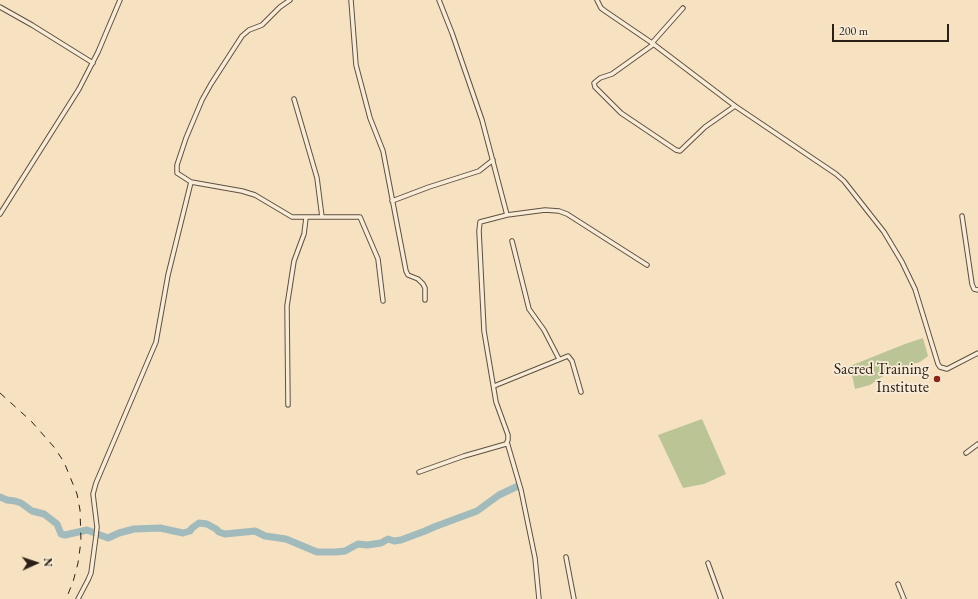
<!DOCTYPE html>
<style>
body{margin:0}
#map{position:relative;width:978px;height:599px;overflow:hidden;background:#f6e2c1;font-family:"EB Garamond",serif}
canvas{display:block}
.north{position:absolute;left:16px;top:543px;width:40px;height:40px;-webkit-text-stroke:3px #f9ecd7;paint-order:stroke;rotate:87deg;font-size:11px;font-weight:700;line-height:16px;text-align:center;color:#2b2017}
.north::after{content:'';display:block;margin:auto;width:14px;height:18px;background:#2b2017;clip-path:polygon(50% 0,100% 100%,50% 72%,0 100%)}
.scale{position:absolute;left:832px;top:24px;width:117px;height:18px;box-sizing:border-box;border:2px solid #2b2017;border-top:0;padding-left:5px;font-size:12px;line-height:14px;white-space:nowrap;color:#2b2017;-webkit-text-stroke:3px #f9ecd7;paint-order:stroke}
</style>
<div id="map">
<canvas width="978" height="599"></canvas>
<div class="north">N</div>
<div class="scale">200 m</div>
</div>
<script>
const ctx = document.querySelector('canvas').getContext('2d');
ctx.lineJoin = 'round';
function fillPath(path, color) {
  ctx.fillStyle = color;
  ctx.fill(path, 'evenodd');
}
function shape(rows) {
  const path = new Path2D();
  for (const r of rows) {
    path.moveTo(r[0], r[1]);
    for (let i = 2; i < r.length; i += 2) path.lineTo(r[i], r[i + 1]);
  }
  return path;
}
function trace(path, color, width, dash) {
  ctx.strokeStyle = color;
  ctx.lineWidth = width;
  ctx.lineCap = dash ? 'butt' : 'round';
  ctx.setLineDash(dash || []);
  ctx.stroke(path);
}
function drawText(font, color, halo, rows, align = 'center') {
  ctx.font = font + ' "EB Garamond",serif';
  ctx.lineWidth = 3.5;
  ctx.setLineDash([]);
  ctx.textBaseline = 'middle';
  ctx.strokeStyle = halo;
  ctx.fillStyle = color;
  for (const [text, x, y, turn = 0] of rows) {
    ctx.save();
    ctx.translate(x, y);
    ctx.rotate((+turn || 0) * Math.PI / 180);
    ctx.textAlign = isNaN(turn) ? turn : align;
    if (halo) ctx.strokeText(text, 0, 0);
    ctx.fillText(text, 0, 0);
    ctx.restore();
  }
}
fillPath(shape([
 [923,338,928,356,920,362,906,366,883,376,870,385,855,389,850,366,905,344],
 [702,419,726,474,704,484,683,488,658,435]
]), '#bac494');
trace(shape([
 [0,497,7,500,15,501,21,503,32,511,44,514,57,524,61,534,65,535,87,530,108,538,119,533,134,529,160,528,183,533,190,531,192,528,199,523,207,524,216,529,219,532,225,534,255,531,265,536,286,539,317,552,336,552,345,551,358,544,367,545,381,543,388,539,394,541,401,540,425,531,434,527,477,511,499,495,518,486]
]), '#a1bbbd', 7);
const minor = shape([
 [290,0,280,7,262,25,249,30,242,36,211,84,202,100,186,138,177,165,177,173,191,182,242,191,255,195,292,217,360,217,378,259,383,301],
 [351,0,356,65,370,118,383,151,406,271,408,275,418,279,423,284,425,288,425,300],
 [439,0,452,33,482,120,507,215],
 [597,0,601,8,605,11,652,43,735,106,836,174,844,181,884,232,902,262,915,289,938,364,940,367,947,369,978,353],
 [0,7,32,25,93,63],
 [652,43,683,8],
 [654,44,612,74,600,78,594,83,595,87,621,113,676,150,680,151,705,127,735,106],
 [294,99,317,178,322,217],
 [392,201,429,187,479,171,493,160],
 [0,214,79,89,98,52,120,0],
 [962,216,972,284,974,289,978,290],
 [512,241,529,309,544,330,559,359],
 [494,386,568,356,572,361,581,392],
 [288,405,287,306,294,261,304,234,306,218],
 [507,442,521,490,535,558,539,599],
 [966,453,978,444],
 [419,472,464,456,506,444,508,440,508,435,496,402,484,331,479,231,480,222,507,215,545,210,559,211,567,214,647,265],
 [566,557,574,599],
 [708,563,721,599],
 [898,584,904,599],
 [78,599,88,580,91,573,96,536,97,527,93,494,96,483,156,342,168,275,191,182]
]);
trace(minor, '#5e5042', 5.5);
trace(minor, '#f9ecd7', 3.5);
trace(shape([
 [0,393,31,421,54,447,64,462,77,494,80,510,81,541,78,563,73,582,66,599]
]), '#2b2017', 1, [7, 7]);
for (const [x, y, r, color] of [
 [937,379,4,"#8f2418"]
]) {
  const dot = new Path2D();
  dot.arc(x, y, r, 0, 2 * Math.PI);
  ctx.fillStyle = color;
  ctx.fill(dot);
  trace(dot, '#f9ecd7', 1.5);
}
drawText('16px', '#2b2017', '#f9ecd7', [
 ["Sacred Training",929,370],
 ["Institute",929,388]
], 'right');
</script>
